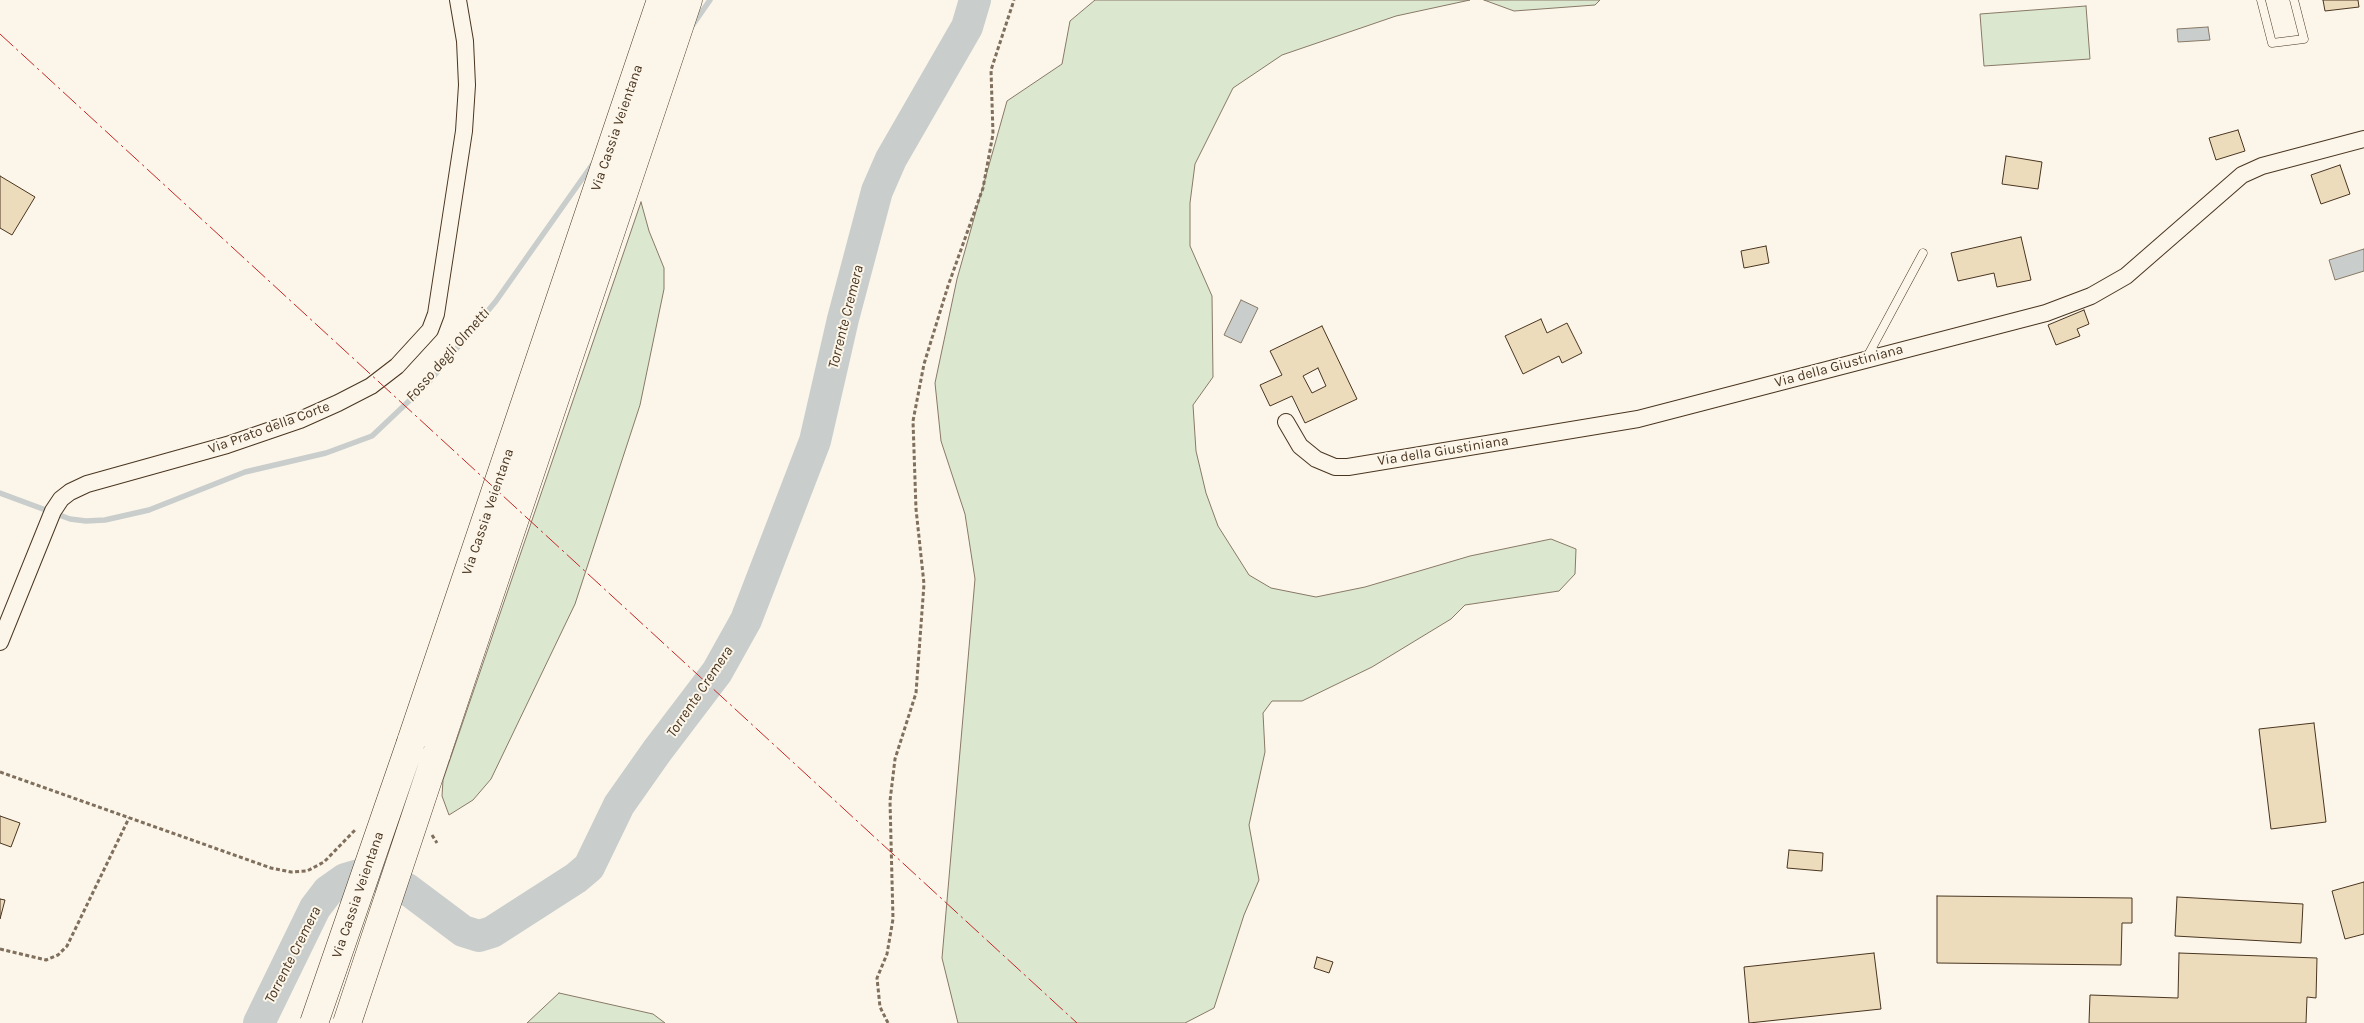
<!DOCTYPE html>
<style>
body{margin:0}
canvas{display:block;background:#fbf6e9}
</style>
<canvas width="2364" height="1023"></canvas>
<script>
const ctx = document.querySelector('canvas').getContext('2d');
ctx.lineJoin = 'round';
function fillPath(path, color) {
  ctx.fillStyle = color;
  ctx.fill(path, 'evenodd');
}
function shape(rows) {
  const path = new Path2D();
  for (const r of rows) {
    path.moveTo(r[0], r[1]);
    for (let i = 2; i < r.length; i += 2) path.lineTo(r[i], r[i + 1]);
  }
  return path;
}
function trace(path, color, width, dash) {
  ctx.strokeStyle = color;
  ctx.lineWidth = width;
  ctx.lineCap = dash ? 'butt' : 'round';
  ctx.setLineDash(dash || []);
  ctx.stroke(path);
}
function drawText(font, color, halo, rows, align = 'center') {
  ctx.font = font + ' Karla,sans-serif';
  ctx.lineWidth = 4;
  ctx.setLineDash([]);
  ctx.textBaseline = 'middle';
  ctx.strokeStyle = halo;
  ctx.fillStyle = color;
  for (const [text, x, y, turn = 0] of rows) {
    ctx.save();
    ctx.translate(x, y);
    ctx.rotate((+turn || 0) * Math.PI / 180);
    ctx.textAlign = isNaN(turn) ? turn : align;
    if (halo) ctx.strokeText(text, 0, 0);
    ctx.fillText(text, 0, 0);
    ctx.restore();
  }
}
const green = shape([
 [1095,0,1470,0,1396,16,1282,55,1233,88,1195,164,1190,203,1190,246,1212,296,1213,377,1193,405,1196,451,1206,493,1218,526,1249,575,1271,588,1316,597,1365,587,1470,556,1551,539,1576,549,1575,574,1559,591,1465,605,1451,619,1372,667,1302,701,1272,701,1263,713,1265,752,1249,825,1259,880,1244,915,1214,1008,1185,1023,958,1023,942,958,975,579,965,514,941,441,935,383,957,279,1007,101,1062,64,1070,21,1095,0],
 [1484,0,1600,0,1595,5,1514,11,1484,0],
 [2086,6,2090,59,1984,66,1980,14,2086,6],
 [641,202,649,231,664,268,664,289,640,405,575,604,491,779,473,800,449,815,442,796,443,780,641,202],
 [559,993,653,1014,665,1023,527,1023,559,993]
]);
fillPath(green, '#dce7d0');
trace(green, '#887966', 1);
const water = shape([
 [2208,27,2210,40,2178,42,2177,29,2208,27],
 [2364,249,2364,271,2335,280,2329,260,2364,249],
 [1241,300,1258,308,1241,343,1224,335,1241,300]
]);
fillPath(water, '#c9cecd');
trace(water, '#887966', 1);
trace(shape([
 [692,26,710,0],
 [0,493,70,519,86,521,105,520,149,510,245,472,326,453,372,436,428,383,496,301,592,165]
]), '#c9cecd', 5.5);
trace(shape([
 [259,1023,315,908,328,891,345,879,362,874,388,878,407,889,463,931,479,936,492,932,576,878,589,867,619,805,657,751,717,672,746,620,815,441,843,319,877,191,891,159,967,27,975,0]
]), '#c9cecd', 32);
const building = shape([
 [2323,0,2358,0,2359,7,2325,11,2323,0],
 [2238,130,2245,151,2216,160,2209,138,2238,130],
 [2006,156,2042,162,2038,189,2002,184,2006,156],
 [2340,165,2350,194,2321,204,2311,175,2340,165],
 [0,176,35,197,12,235,0,228,0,176],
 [2021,237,2031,280,1997,287,1994,273,1958,281,1951,253,2021,237],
 [1766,246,1769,263,1744,268,1741,251,1766,246],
 [2084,310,2089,324,2077,329,2080,336,2056,345,2048,325,2084,310],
 [1541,319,1547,333,1567,323,1582,353,1562,363,1559,356,1523,374,1505,336,1541,319],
 [1322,326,1357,399,1305,423,1292,396,1270,406,1260,385,1282,375,1270,351,1322,326],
 [1318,368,1326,386,1312,393,1303,376,1318,368],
 [2314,723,2326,822,2271,829,2259,729,2314,723],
 [0,816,20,823,11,847,0,843,0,816],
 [1789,850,1823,853,1822,871,1787,868,1789,850],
 [2364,882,2364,934,2345,939,2332,891,2364,882],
 [1937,896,2132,898,2132,923,2122,923,2121,965,1937,963,1937,896],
 [2177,897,2303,904,2301,943,2175,936,2177,897],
 [0,899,5,900,0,919,0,899],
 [1874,953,1881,1009,1749,1023,1744,967,1874,953],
 [2179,953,2317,958,2316,998,2307,997,2306,1023,2089,1023,2090,995,2178,998,2179,953],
 [1317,957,1333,962,1329,973,1314,968,1317,957]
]);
fillPath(building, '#ecdcbc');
trace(building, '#4a3520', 1);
const lane = shape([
 [2261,0,2272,43,2304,39,2294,0],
 [1866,359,1923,253]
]);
const street = shape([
 [1286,422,1300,446,1316,459,1335,467,1348,467,1638,419,2046,313,2091,296,2126,276,2242,175,2262,166,2364,139],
 [0,642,53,511,61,499,70,492,87,484,227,445,300,420,338,403,371,386,397,366,430,330,436,314,464,131,467,85,465,41,458,0]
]);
const highway = shape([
 [411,742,661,0],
 [436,755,688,0]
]);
trace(lane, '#4a3520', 9);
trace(street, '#4a3520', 18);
trace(highway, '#4a3520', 29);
trace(shape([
 [0,772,271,868,291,872,307,871,324,862,356,829],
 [432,835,437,843],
 [0,949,46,960,58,955,67,946,129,818],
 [888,1023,880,1007,877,978,887,954,893,919,890,801,895,759,916,693,924,584,916,509,913,421,924,364,948,286,983,188,993,134,991,70,1014,0]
]), '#7f6f5c', 3, [4, 2.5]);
trace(lane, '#fbf6e9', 8);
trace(street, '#fbf6e9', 16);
trace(highway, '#fbf6e9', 28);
const highwayBridge = shape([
 [314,1023,411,742],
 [347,1023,436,755]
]);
trace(highwayBridge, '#4a3520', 29, []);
trace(highwayBridge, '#fbf6e9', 28);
trace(shape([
 [0,34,1077,1023]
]), '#c62828', 1, [18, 4, 2.5, 4]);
drawText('14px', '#4a3520', '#fbf6e9', [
 ["Via Cassia Veientana",617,128,-71],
 ["Via della Giustiniana",1839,366,-15],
 ["Via Prato della Corte",269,428,-20],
 ["Via della Giustiniana",1443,451,-9],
 ["Via Cassia Veientana",488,512,-71],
 ["Via Cassia Veientana",358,895,-71]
]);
drawText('italic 15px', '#4a3520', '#fbf6e9', [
 ["Torrente Cremera",846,317,-76],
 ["Fosso degli Olmetti",448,355,-49],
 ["Torrente Cremera",700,692,-56],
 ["Torrente Cremera",293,955,-63]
]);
</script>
